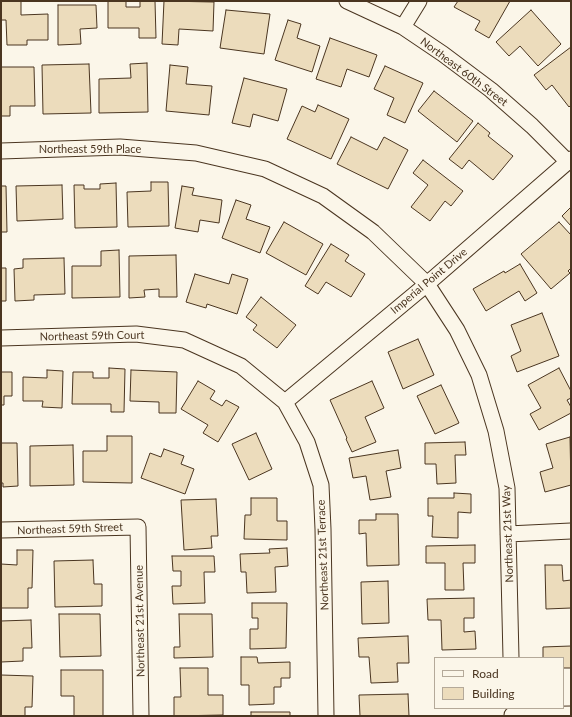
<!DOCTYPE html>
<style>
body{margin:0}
#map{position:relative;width:572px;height:717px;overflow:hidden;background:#fbf6e9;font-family:Lato,sans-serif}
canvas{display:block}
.frame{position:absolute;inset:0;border:2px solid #4a3520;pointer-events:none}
.legend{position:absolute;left:434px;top:657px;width:130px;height:52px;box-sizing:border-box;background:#fbf6e9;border:1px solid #b4a999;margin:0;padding:5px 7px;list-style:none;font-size:12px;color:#4a3520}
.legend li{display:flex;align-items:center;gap:8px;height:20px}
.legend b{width:20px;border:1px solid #b4a999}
</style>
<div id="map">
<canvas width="572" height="717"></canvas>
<div class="frame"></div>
<ul class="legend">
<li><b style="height:5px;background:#fbf6e9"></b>Road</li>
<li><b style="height:11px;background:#ecdcbc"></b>Building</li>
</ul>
</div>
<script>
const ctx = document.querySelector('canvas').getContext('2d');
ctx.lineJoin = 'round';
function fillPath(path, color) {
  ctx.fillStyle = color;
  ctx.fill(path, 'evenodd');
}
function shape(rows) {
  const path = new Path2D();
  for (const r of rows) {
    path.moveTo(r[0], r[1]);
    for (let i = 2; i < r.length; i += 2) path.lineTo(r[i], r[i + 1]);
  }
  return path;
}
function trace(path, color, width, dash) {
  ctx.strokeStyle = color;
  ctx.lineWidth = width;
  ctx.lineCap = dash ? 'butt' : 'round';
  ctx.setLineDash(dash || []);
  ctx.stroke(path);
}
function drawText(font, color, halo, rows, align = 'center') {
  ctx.font = font + ' Lato,sans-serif';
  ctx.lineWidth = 3;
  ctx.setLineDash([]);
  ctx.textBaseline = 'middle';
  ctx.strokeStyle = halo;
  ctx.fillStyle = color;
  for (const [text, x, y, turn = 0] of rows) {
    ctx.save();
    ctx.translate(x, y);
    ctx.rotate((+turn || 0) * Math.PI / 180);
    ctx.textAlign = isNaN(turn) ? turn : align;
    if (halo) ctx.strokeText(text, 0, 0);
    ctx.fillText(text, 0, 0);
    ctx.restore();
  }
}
const building = shape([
 [1,1,21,1,21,15,48,14,48,40,27,40,27,45,7,45,6,20,1,20,1,1],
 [108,1,126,1,126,7,140,7,140,1,155,1,156,38,139,38,139,28,108,28,108,1],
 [164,1,214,2,213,31,179,29,178,45,162,44,164,1],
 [458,1,510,1,489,38,475,30,480,21,454,7,458,1],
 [58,5,96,5,97,28,80,29,81,44,58,45,58,5],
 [226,10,270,14,264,54,220,48,226,10],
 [531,10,561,44,538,66,520,46,509,56,496,42,531,10],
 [288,20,301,24,297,38,320,46,312,72,275,60,288,20],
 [330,38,377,55,369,77,347,69,341,87,316,79,330,38],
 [571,47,571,105,569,107,552,85,546,90,534,75,571,47],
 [147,63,148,112,99,113,99,79,131,78,130,64,147,63],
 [89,64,91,113,43,114,42,65,89,64],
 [170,65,188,67,186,84,212,86,209,115,166,111,170,65],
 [385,66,423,83,405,123,387,115,394,98,374,89,385,66],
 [1,67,34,67,35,106,10,106,10,116,1,116,1,67],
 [244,78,287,89,278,121,253,114,250,127,232,123,244,78],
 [434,91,473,121,457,142,418,111,434,91],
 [318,105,349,119,331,159,287,139,302,106,315,112,318,105],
 [478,123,490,133,488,136,513,156,493,180,469,160,462,169,449,159,478,123],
 [351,137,377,150,384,137,408,150,388,189,337,164,351,137],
 [423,160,463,191,451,206,445,201,430,221,411,207,428,185,413,173,423,160],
 [151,182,168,182,169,226,128,227,127,192,151,191,151,182],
 [116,183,117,227,75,228,74,185,84,185,84,189,100,189,100,184,116,183],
 [62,185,63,219,17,221,16,186,62,185],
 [1,186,6,186,7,232,1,232,1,186],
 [182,186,194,188,192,195,222,200,219,223,200,220,198,232,175,228,182,186],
 [236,200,251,205,246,219,270,227,260,253,222,238,236,200],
 [571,207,571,226,562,216,571,207],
 [284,222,323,244,306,275,266,253,284,222],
 [559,222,571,235,571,268,568,271,570,273,551,289,521,254,559,222],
 [331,244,349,255,345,261,365,274,351,297,326,282,318,294,305,286,331,244],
 [119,250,120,297,72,298,72,266,101,266,101,251,119,250],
 [176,255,177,297,159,297,159,289,144,290,145,297,129,298,129,256,176,255],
 [64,258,65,294,34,295,34,300,15,301,14,269,23,268,23,259,64,258],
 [520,264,537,293,525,301,519,291,486,311,473,289,504,271,505,273,520,264],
 [1,268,6,268,6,301,1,301,1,268],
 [195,274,229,284,232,274,248,279,237,314,207,304,206,308,186,302,195,274],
 [261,297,296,325,277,348,253,330,257,325,246,317,261,297],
 [542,313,559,356,517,372,511,356,521,351,511,325,542,313],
 [418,339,434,375,403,389,388,352,418,339],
 [109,368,125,369,124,412,111,412,111,404,72,404,73,372,93,372,93,378,109,378,109,368],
 [559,368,571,391,571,398,567,400,571,407,571,413,539,430,530,414,541,408,528,385,559,368],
 [47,370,63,371,62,408,42,407,43,401,23,401,23,377,47,378,47,370],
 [131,370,177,372,176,413,159,413,159,402,130,401,131,370],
 [1,372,12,372,12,396,4,396,4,405,1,405,1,372],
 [198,381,215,391,210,399,222,406,226,400,239,407,218,442,203,433,208,425,181,409,198,381],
 [372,381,384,408,365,417,376,442,352,452,346,439,347,438,330,400,372,381],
 [441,385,459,423,435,434,417,396,441,385],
 [256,433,272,469,249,480,232,444,256,433],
 [107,436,132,436,132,483,83,482,83,451,107,451,107,436],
 [570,437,571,485,545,492,540,472,553,468,546,444,570,437],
 [465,442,466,455,455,455,456,483,437,484,436,464,425,464,425,443,465,442],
 [1,443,17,443,18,486,3,487,3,483,1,483,1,443],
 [73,445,74,485,30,486,30,446,73,445],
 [164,449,184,456,181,464,194,469,185,494,141,478,150,453,161,457,164,449],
 [398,450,401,468,386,471,391,497,370,500,366,476,353,478,349,458,398,450],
 [454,493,471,494,471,513,458,512,458,538,432,537,433,516,428,516,428,498,454,498,454,493],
 [251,498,277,498,277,521,287,521,287,540,244,539,245,515,251,515,251,498],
 [216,499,218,536,211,536,212,548,184,550,181,500,216,499],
 [376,514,398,514,399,565,367,566,366,533,359,534,359,520,376,520,376,514],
 [475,545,475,563,463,563,464,590,445,590,445,563,426,563,426,546,475,545],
 [287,548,288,566,275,567,276,592,247,593,246,572,241,572,240,554,270,553,269,549,287,548],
 [17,550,33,550,32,588,28,588,28,608,1,608,1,564,17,565,17,550],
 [172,556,214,556,215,572,204,572,205,603,173,604,172,586,181,586,181,571,173,571,172,556],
 [93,560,94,584,102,584,102,606,55,607,54,561,93,560],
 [545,565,562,565,563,581,571,580,571,608,546,609,545,565],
 [388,581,389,623,362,624,361,582,388,581],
 [474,598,474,618,464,618,464,632,475,631,476,649,442,650,441,620,428,620,427,599,474,598],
 [252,603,287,603,286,648,250,649,250,629,258,629,258,618,252,618,252,603],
 [59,614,100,614,101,656,60,657,59,614],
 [179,614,212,614,213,657,174,658,174,647,180,647,179,614],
 [31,620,32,648,23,648,23,661,1,662,1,621,31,620],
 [408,636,409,663,397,663,398,682,371,683,369,657,359,657,358,638,408,636],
 [571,646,571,668,563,668,563,658,543,658,543,647,571,646],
 [241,657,257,657,258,663,290,662,290,678,281,678,281,687,274,687,274,704,249,705,249,685,241,685,241,657],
 [180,668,208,668,208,695,223,695,223,715,174,716,174,697,181,697,180,668],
 [61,670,103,670,103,716,74,716,74,696,61,696,61,670],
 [1,675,33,676,32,707,25,707,25,716,1,716,1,675],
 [408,694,409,716,360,716,359,695,408,694],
 [251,712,290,712,290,716,251,716,251,712]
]);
fillPath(building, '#ecdcbc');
trace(building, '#4a3520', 1);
const minor = shape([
 [347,1,403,27,443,54,491,90,532,126,568,162],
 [403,27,419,1],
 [1,151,120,147,196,153,265,169,323,196,373,232,427,284,457,330,479,375,496,431,507,488,511,658],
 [1,338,136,334,184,340,241,366,285,402,307,442,321,485,323,529,326,716],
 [285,402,427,284,571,159],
 [1,530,138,527,141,716],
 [508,534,571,531],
 [512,715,571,714]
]);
trace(minor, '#4a3520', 17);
trace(minor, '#fbf6e9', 15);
drawText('11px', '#4a3520', '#fbf6e9', [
 ["Northeast 60th Street",464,72,37],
 ["Northeast 59th Place",90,149],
 ["Imperial Point Drive",429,281,-40],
 ["Northeast 59th Court",92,336,-1],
 ["Northeast 59th Street",70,529,-2],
 ["Northeast 21st Way",508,534,-92],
 ["Northeast 21st Terrace",323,555,-92],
 ["Northeast 21st Avenue",140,621,-91]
]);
</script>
